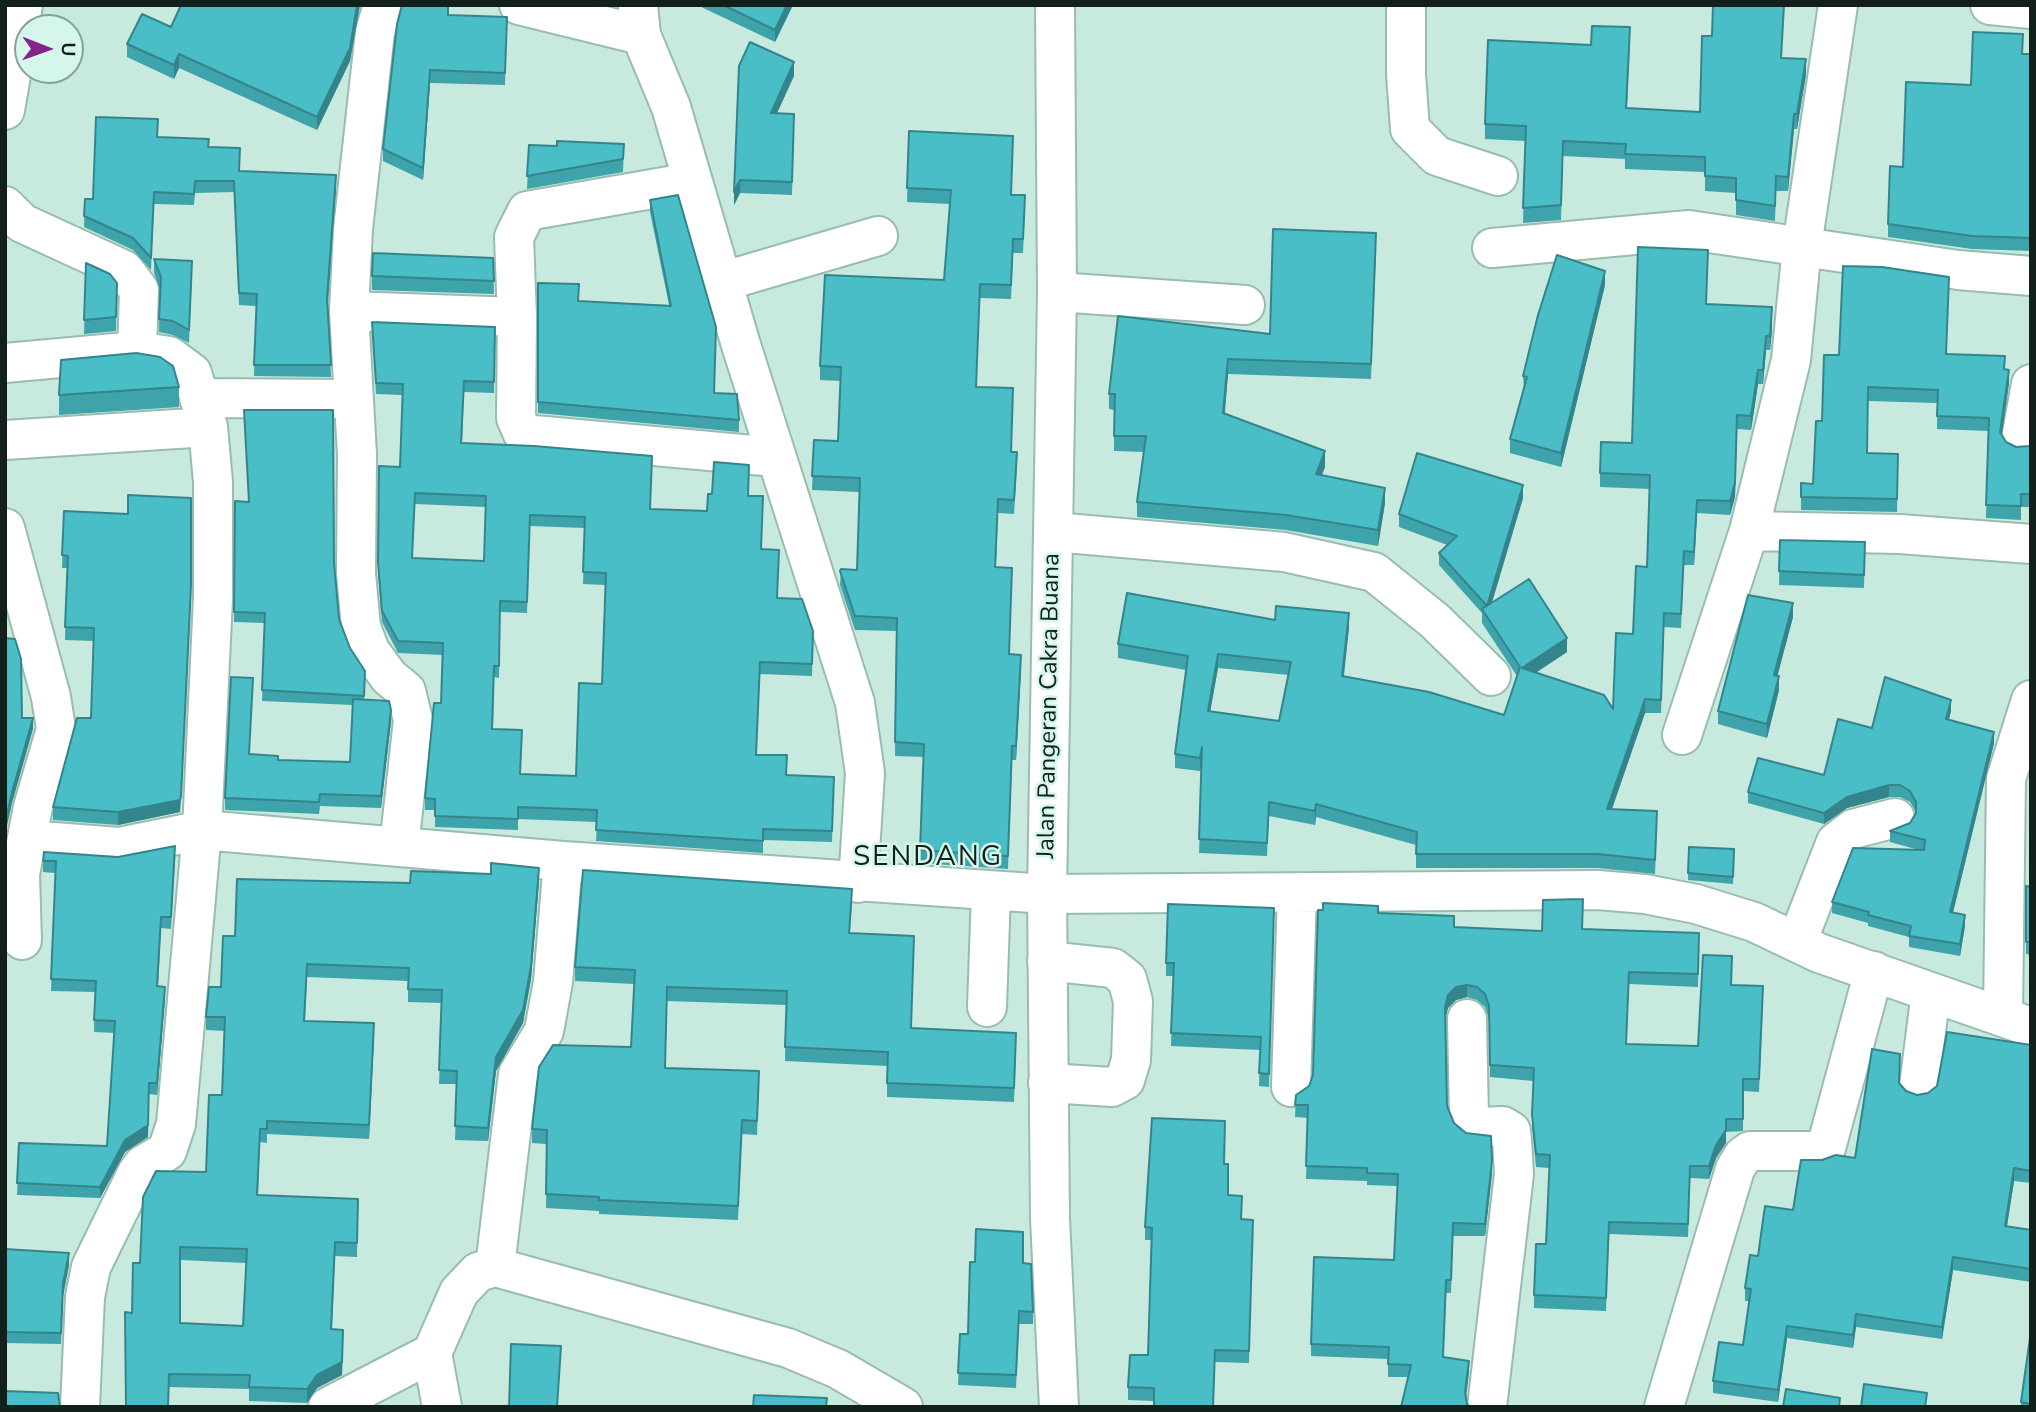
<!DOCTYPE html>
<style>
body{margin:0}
#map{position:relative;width:2036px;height:1412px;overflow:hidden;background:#c8eade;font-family:"Nunito Sans",sans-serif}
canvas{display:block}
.frame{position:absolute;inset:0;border:7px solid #121f1a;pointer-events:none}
.north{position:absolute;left:14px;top:14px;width:70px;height:70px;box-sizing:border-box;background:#d5f7eb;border:2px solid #87a197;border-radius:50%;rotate:91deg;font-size:19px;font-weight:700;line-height:28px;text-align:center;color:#121f1a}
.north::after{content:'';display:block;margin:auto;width:24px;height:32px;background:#86228b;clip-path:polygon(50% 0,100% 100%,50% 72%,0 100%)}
</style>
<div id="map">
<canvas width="2036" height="1412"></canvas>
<div class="frame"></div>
<div class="north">U</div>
</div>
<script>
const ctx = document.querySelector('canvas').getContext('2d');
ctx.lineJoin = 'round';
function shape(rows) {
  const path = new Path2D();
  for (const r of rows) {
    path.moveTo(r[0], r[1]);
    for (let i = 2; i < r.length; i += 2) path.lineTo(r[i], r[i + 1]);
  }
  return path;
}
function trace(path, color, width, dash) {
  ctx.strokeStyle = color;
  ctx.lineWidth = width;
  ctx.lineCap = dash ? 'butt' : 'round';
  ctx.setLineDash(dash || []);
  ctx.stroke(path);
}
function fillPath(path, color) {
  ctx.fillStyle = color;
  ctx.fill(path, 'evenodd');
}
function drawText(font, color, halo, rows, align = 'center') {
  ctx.font = font + ' "Nunito Sans",sans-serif';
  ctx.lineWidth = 5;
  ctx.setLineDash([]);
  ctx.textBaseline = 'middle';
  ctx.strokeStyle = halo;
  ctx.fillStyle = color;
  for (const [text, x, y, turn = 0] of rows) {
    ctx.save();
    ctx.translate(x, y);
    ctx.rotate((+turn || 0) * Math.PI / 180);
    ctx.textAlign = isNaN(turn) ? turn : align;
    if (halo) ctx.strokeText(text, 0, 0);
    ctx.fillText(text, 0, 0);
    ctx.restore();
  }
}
const minor = shape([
 [383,5,375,32,353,229,349,311,357,455,356,574,361,627,370,651,389,677,406,691,413,720,399,847],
 [519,5,641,35],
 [638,5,641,35,671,107,741,345,855,703,865,773,858,883],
 [1406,5,1406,74,1410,129,1437,156,1498,176],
 [1990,5,2031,9],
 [5,110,23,5],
 [5,206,22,223,124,270,139,290,137,351,169,356,192,373,208,427,213,482,213,598,202,830,176,1124,167,1151,143,1165,137,1173,91,1267,85,1297,80,1407],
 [1492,248,1689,230,1958,270,2031,276],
 [721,282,878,236],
 [1057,292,1245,305],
 [349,311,517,317,514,237,527,211,692,182],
 [517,317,516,418,523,434,775,457],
 [5,363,137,351],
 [199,398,354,399],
 [2021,439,2031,384],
 [5,440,208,427],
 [5,528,51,697,56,729,33,807,20,874,22,940],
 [1749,531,1900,534,2031,544],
 [1054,532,1284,552,1374,572,1435,621,1491,676],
 [1682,735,1749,531,1791,360,1802,246,1838,5],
 [27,840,119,847,202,830,563,861,1047,894,1598,890,1645,894,1696,904,1754,922,1819,953,2031,1027],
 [1797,942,1836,842,1853,829,1895,818],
 [1047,961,1113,968,1127,979,1133,1001,1131,1060,1125,1080,1112,1087,1048,1083],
 [987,1007,991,892],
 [2003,1016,2006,779,2031,700],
 [1467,1019,1469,1118,1473,1125,1480,1127,1503,1126,1511,1131,1512,1140,1514,1174,1487,1407],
 [1919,1086,1931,992],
 [1291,1087,1297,893],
 [495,1267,518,1074,544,1031,553,982,563,861],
 [328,1407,432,1353],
 [442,1407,432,1353,459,1292,478,1272,495,1267,788,1348,838,1369,903,1407],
 [1664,1407,1735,1169,1743,1156,1750,1151,1821,1151,1826,1148,1874,971]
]);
const major = shape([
 [1055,5,1057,292,1047,894,1050,1218,1059,1407]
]);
trace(minor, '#9abcb0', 42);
trace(major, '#9abcb0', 42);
trace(minor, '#fff', 38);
trace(major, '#fff', 38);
fillPath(shape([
 [360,5,350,61,317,130,179,68,174,79,127,57,127,44,171,27],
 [697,5,793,5,775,42],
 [448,15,507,17,505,85,430,83,423,180,383,161,383,149],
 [1630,42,1627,108,1700,112,1782,58,1806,74,1797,129,1794,129,1788,191,1776,191,1775,221,1736,215,1736,193,1705,191,1705,172,1625,169,1625,159,1563,156,1561,220,1523,223,1525,141,1485,139,1485,124,1591,45],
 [2022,54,2031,54,2031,251,1972,249,1888,237,1888,224,1903,167,1971,85],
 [794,76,777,113,794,127,792,195,740,193,734,205,734,192],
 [909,131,1011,195,1025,209,1023,253,1013,253,1011,299,980,298,976,387,1012,452,1017,466,1014,514,998,513,996,568,1009,654,1021,669,1016,760,1012,760,1008,869,920,863,924,757,895,756,896,631,855,630,840,585,841,569,857,570,859,492,812,490,814,440,838,441,841,381,820,380,820,366,944,280,950,204,907,202],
 [157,137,209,147,239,171,336,187,328,305,331,377,254,376,256,306,239,305,234,192,195,193,194,205,154,204,151,270,133,250,84,227,85,199,93,199],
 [624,144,623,172,527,189,529,145,557,146],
 [650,200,714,393,739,420,739,432,538,413,538,283,579,301,669,305,650,212],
 [1376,249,1371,379,1228,374,1225,413,1325,467,1322,475,1385,503,1378,546,1286,530,1137,517,1137,502,1144,452,1114,451,1114,410,1109,409,1109,394,1270,334],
 [493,258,494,294,372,290,372,276],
 [154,259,192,274,189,343,173,335,159,332,160,290,154,273],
 [86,263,117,283,116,331,84,334],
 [1605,285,1561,467,1510,453,1510,439,1524,390,1523,376],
 [1949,291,1946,354,2005,369,2009,383,2002,435,2006,442,2016,447,2029,446,2031,445,2031,507,2021,507,2021,520,1986,518,1988,431,1937,429,1937,403,1868,401,1867,453,1898,468,1897,512,1801,510,1801,483,1813,484,1822,421,1839,355],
 [1707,304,1772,330,1770,350,1766,350,1763,384,1758,384,1751,430,1737,429,1735,497,1730,515,1697,513,1694,565,1684,565,1681,628,1664,627,1661,713,1645,713,1612,809,1657,825,1655,874,1598,868,1416,868,1416,845,1316,817,1315,825,1269,816,1267,856,1199,853,1202,764,1200,771,1175,768,1175,754,1186,670,1118,658,1118,644,1275,620,1349,627,1344,676,1504,715,1517,676,1482,623,1482,613,1439,565,1439,553,1447,545,1399,527,1399,514,1523,498,1492,603,1567,652,1536,672,1613,709,1633,634,1647,567,1650,489,1600,487,1600,473,1632,443],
 [1218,668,1289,675,1279,721,1210,711],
 [372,322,495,327,494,393,464,392,462,443,650,509,707,511,749,496,761,549,778,598,813,631,812,676,760,674,756,755,787,775,834,777,832,842,763,840,763,853,596,841,597,822,518,819,518,830,435,827,435,810,425,810,425,798,441,703,443,655,398,653,382,622,378,573,379,466,400,467,402,395,376,394],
 [415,504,486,507,484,561,412,558],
 [530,526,585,528,583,584,605,585,602,684,576,776,520,774,493,729,494,677,499,678,500,612,527,613],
 [179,387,179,407,59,415,59,395],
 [235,501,334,563,339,619,350,648,365,671,364,700,391,721,381,808,320,806,319,814,225,810,225,798,250,754,278,760,350,762,353,705,262,701,265,623,234,622],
 [64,511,191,597,180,812,118,825,53,820,53,807,91,718,94,641,65,640,67,568,62,568],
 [1780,540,1865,542,1864,588,1779,585],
 [1793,617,1777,676,1779,690,1767,738,1718,724,1718,711],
 [1951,711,1949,719,1994,743,1953,913,1965,926,1960,956,1909,947,1909,937,1868,926,1868,923,1832,913,1832,902,1919,850,1890,842,1890,831,1910,823,1916,812,1910,802,1900,797,1889,797,1847,808,1824,824,1748,803,1748,792,1824,775,1872,728],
 [1689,847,1734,849,1733,884,1688,880],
 [118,857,175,858,171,929,161,928,158,987,165,998,157,1095,149,1094,148,1137,125,1152,100,1198,17,1195,19,1143,107,1146,115,1033,94,1032,95,992,51,991,55,873,43,872,43,861],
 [539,881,531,979,523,1023,496,1071,488,1141,455,1140,457,1084,439,1084,442,1003,408,1002,408,981,307,977,305,1021,374,1037,369,1139,267,1134,267,1143,260,1142,258,1195,358,1199,357,1257,335,1256,332,1329,343,1343,342,1375,317,1388,307,1403,249,1401,249,1389,169,1387,132,1313,140,1263,206,1172,222,1095,224,1031,206,1030,206,1017,221,987,235,936,410,883],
 [180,1260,246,1263,243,1326,180,1323],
 [2026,886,2031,887,2031,955,2026,954],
 [852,903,850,933,911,1028,1016,1047,1014,1102,887,1097,887,1066,785,1061,786,1005,667,1001,665,1068,759,1085,757,1135,742,1134,738,1220,599,1214,599,1211,546,1208,547,1144,532,1143,532,1129,631,1047,634,984,575,981,575,967],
 [1274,908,1269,1087,1259,1086,1260,1050,1171,1046,1173,976,1166,976,1166,963],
 [1378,913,1454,927,1542,931,1583,929,1699,933,1698,987,1629,984,1626,1044,1698,1046,1732,985,1763,999,1759,1092,1743,1091,1743,1131,1726,1132,1726,1143,1716,1158,1709,1179,1690,1178,1688,1237,1609,1234,1606,1311,1534,1308,1534,1295,1546,1244,1549,1168,1536,1167,1532,1126,1533,1081,1490,1077,1489,1019,1485,1007,1477,1000,1467,997,1456,1000,1448,1008,1445,1019,1447,1106,1454,1123,1492,1173,1485,1236,1453,1236,1451,1293,1446,1293,1443,1357,1469,1373,1408,1377,1388,1377,1388,1359,1311,1356,1311,1344,1394,1260,1397,1186,1367,1185,1367,1181,1306,1179,1308,1118,1295,1117,1296,1095,1309,1086],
 [2031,1045,2031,1183,2014,1181,2007,1226,2031,1230,2031,1282,1953,1270,1942,1339,1856,1327,1853,1348,1787,1338,1778,1402,1713,1393,1713,1381,1743,1345,1749,1301,1745,1301,1745,1288,1758,1256,1793,1210,1822,1160,1855,1158,1899,1083,1906,1091,1917,1095,1928,1093],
 [1224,1164,1228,1195,1241,1220,1253,1220,1249,1363,1215,1362,1154,1401,1128,1400,1128,1387,1148,1355,1151,1240,1145,1240,1145,1227],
 [5,1249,69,1265,63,1296,61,1344,5,1343],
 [1023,1263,1033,1312,1033,1324,1019,1324,1016,1388,958,1385,960,1334,968,1334],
 [2031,1331,2031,1407,2021,1407,2021,1402]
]), '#3fa3ab');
fillPath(shape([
 [357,5,360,5,350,61,317,130,317,117],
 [787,5,793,5,775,42,775,30],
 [179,54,179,68,174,79,174,65],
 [1806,59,1806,74,1797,129,1797,114],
 [794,62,794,76,771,126,771,113],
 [430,70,430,83,423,180,423,168],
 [1794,114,1794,129,1788,191,1788,177],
 [336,175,336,187,327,310,327,298],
 [740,180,740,193,734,205,734,192],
 [1605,271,1605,285,1561,467,1561,453],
 [1772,307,1772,330,1770,350,1770,336],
 [1766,336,1766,350,1763,384,1763,370],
 [1228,359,1228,374,1223,429,1223,413],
 [1758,370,1758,384,1751,430,1751,416],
 [2009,370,2009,383,2000,446,2000,432],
 [1737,429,1735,497,1730,515,1730,501],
 [1325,451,1325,467,1316,489,1316,474],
 [1523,485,1523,498,1487,618,1487,606],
 [1385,488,1385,503,1378,546,1378,530],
 [1697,500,1697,513,1694,565,1694,552],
 [191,585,180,812,118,825,118,812],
 [1793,603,1793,617,1774,689,1774,675],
 [1349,613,1349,627,1342,690,1342,676],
 [1567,638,1567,652,1522,682,1522,668],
 [1218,654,1218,668,1208,724,1208,711],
 [1021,655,1021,669,1016,760,1016,746],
 [1779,676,1779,690,1767,738,1767,724],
 [1645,699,1645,713,1607,823,1607,809],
 [1951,700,1951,711,1946,730,1946,719],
 [391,710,391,721,381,808,381,796],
 [33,718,33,729,12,803,5,835,5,824,12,792],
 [1994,732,1994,743,1950,924,1950,912],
 [1202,747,1202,761,1200,771,1200,758],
 [1889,785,1889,797,1847,808,1824,824,1824,813,1847,797],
 [1316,804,1316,817,1315,825,1315,811],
 [539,868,539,881,531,979,523,1023,496,1071,488,1141,488,1128,496,1057],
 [1965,915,1965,926,1960,956,1960,944],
 [1467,985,1467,997,1456,1000,1448,1008,1445,1019,1445,1007,1448,995,1456,987],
 [165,987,165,998,157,1095,157,1083],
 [374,1023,374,1037,369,1139,369,1125],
 [149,1083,148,1137,125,1152,100,1198,100,1187,125,1140],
 [1726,1119,1726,1143,1716,1158,1709,1179,1709,1166],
 [1492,1161,1492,1173,1485,1236,1485,1224],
 [2014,1168,2014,1181,2005,1238,2005,1226],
 [69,1253,69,1265,63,1296,61,1344,63,1284],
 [1953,1257,1953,1270,1942,1339,1942,1327],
 [1856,1314,1856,1327,1853,1348,1853,1335],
 [1787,1326,1787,1338,1778,1402,1778,1390],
 [343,1330,342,1375,317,1388,307,1403,307,1389],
 [1469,1361,1469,1373,1465,1405,1465,1392]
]), '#33858b');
const building = shape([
 [181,5,357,5,350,48,317,117,179,54,174,65,127,44,142,14,171,27,181,5],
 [402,5,448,5,448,15,507,17,505,73,430,70,423,168,383,149,397,24,402,5],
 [723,5,787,5,775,30,723,5],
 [1713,5,1784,5,1781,58,1806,59,1797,114,1794,114,1788,177,1776,176,1775,206,1736,200,1736,178,1705,176,1705,157,1625,154,1626,144,1563,141,1561,205,1523,208,1526,126,1485,124,1488,40,1591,45,1592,26,1630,27,1626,108,1700,112,1702,36,1712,36,1713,5],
 [1973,32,2023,34,2022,54,2031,54,2031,238,1972,236,1888,224,1890,166,1903,167,1906,82,1971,85,1973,32],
 [750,42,794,62,771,113,794,114,792,182,740,180,734,192,739,66,750,42],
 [96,117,158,119,157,137,209,139,208,147,240,148,239,171,336,175,327,298,331,365,254,365,257,294,239,293,234,181,195,181,194,194,154,192,151,258,133,238,84,216,85,199,93,199,96,117],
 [909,131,1013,136,1011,195,1025,195,1023,239,1013,239,1011,285,980,284,976,387,1013,388,1011,452,1017,452,1014,500,998,499,995,567,1012,568,1009,654,1021,655,1016,746,1012,746,1008,856,920,850,924,744,895,742,897,618,855,616,840,571,841,569,857,570,860,478,812,476,814,440,838,441,841,367,820,366,825,275,944,280,951,190,907,188,909,131],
 [557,141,624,144,623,159,527,176,529,145,557,146,557,141],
 [678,195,716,327,714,393,737,394,739,420,538,402,538,283,579,284,578,301,671,306,650,200,678,195],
 [1273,229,1376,233,1371,364,1228,359,1223,413,1325,451,1316,474,1385,488,1378,530,1286,515,1137,502,1146,436,1114,436,1115,394,1109,394,1118,316,1270,334,1273,229],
 [1638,247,1708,250,1706,304,1772,307,1770,336,1766,336,1763,370,1758,370,1751,416,1737,415,1735,483,1730,501,1697,500,1694,552,1684,551,1681,614,1664,613,1661,700,1645,699,1607,809,1657,811,1655,860,1598,854,1416,854,1417,832,1316,804,1315,811,1269,802,1267,843,1199,839,1202,747,1200,758,1175,754,1188,656,1118,644,1127,593,1275,620,1276,606,1349,613,1342,676,1429,692,1504,715,1520,667,1482,609,1529,579,1567,638,1522,668,1604,695,1613,709,1616,633,1633,634,1636,566,1647,567,1650,475,1600,473,1601,442,1632,443,1638,247],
 [1218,654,1291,662,1279,721,1208,711,1218,654],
 [373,253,493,258,494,281,372,276,373,253],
 [1557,255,1605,271,1561,453,1510,439,1527,377,1523,376,1538,315,1557,255],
 [154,259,192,261,189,330,173,321,159,319,161,277,154,259],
 [86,263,110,274,117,283,116,317,84,320,86,263],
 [1843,266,1882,267,1949,277,1946,354,2005,356,2004,369,2009,370,2000,432,2006,442,2016,447,2029,446,2031,445,2031,494,2021,494,2021,506,1986,505,1989,418,1937,416,1938,390,1868,387,1867,453,1898,454,1897,499,1801,497,1801,483,1813,484,1816,421,1822,421,1824,355,1839,355,1843,266],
 [372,322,495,327,494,382,464,381,461,443,534,446,652,456,650,509,707,511,708,494,712,494,714,462,749,465,748,496,763,496,761,549,779,550,777,598,802,599,813,631,812,664,760,662,756,755,787,755,786,775,834,777,832,831,763,829,763,841,596,830,597,810,518,807,518,819,435,816,435,799,425,798,434,703,441,703,443,643,398,641,382,611,378,562,379,466,400,467,403,384,376,383,372,322],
 [415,493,486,496,484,561,412,558,415,493],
 [530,515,585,517,583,572,606,573,602,684,579,683,576,776,520,774,522,730,492,729,494,666,499,666,500,601,527,602,530,515],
 [136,353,160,357,173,366,179,387,59,395,61,360,136,353],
 [244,410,333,410,334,563,339,619,350,648,365,671,364,696,262,690,265,613,234,612,235,501,249,502,244,410],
 [1417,453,1523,485,1487,606,1439,553,1457,536,1399,514,1417,453],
 [128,495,191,498,191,585,181,796,180,800,118,812,53,807,77,718,91,718,94,628,65,627,68,556,62,555,64,511,128,514,128,495],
 [1780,540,1865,542,1864,575,1779,571,1780,540],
 [1748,595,1793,603,1774,675,1779,676,1767,724,1718,711,1748,595],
 [5,638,15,639,21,659,22,718,33,718,12,792,5,824,5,638],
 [231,677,253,678,249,754,278,756,278,760,350,762,353,699,389,701,391,710,381,796,320,794,319,802,225,798,231,677],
 [1885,677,1951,700,1946,719,1994,732,1950,912,1965,915,1960,944,1909,936,1911,926,1868,915,1869,912,1832,902,1853,848,1924,850,1925,840,1890,831,1910,823,1916,813,1916,802,1910,791,1900,785,1889,785,1847,797,1824,813,1748,792,1758,758,1824,775,1838,719,1872,728,1885,677],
 [175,846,171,917,161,917,157,986,165,987,157,1083,149,1083,148,1125,125,1140,100,1187,17,1183,19,1143,107,1146,115,1021,94,1020,96,981,51,979,56,861,43,861,44,852,118,857,175,846],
 [1689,847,1734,849,1733,877,1688,873,1689,847],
 [491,863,539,868,531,966,523,1010,496,1057,488,1128,455,1126,457,1071,439,1070,442,990,408,989,409,968,307,964,304,1021,374,1023,369,1125,267,1121,267,1129,260,1129,257,1195,358,1199,357,1243,335,1242,331,1329,343,1330,342,1362,317,1375,307,1389,249,1387,250,1375,169,1374,168,1407,126,1407,125,1312,132,1313,133,1263,140,1263,143,1197,156,1171,206,1172,209,1095,222,1095,225,1017,206,1017,209,987,221,987,223,936,235,936,237,879,410,883,411,871,491,874,491,863],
 [180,1247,247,1249,243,1326,180,1323,180,1247],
 [583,870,852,889,849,933,914,936,911,1028,1016,1033,1014,1088,887,1083,888,1052,785,1047,787,991,667,987,665,1068,759,1071,757,1121,742,1120,738,1206,599,1200,599,1197,546,1194,547,1130,532,1129,539,1067,553,1045,631,1047,635,970,575,967,583,870],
 [2026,886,2031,887,2031,942,2026,942,2026,886],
 [1583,899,1582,929,1699,933,1698,974,1629,972,1626,1044,1698,1046,1703,955,1732,956,1731,985,1763,986,1759,1079,1743,1079,1743,1119,1726,1119,1726,1130,1716,1145,1709,1166,1690,1166,1688,1224,1609,1222,1606,1298,1534,1295,1536,1244,1546,1244,1550,1155,1536,1154,1532,1114,1534,1068,1490,1065,1489,1006,1485,994,1477,987,1467,985,1456,987,1448,995,1445,1007,1447,1106,1454,1123,1466,1133,1491,1136,1492,1161,1485,1224,1453,1223,1451,1280,1446,1280,1443,1357,1469,1361,1465,1392,1467,1404,1470,1407,1401,1407,1411,1365,1388,1364,1389,1347,1311,1344,1314,1257,1394,1260,1398,1174,1367,1173,1367,1168,1306,1166,1308,1105,1295,1105,1296,1095,1309,1086,1313,1075,1318,910,1323,910,1323,903,1378,906,1378,913,1454,916,1454,927,1542,931,1543,900,1583,899],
 [1168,904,1274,908,1269,1074,1259,1073,1261,1037,1171,1033,1174,963,1166,963,1168,904],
 [1947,1032,2031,1045,2031,1171,2014,1168,2005,1226,2031,1230,2031,1269,1953,1257,1942,1327,1856,1314,1853,1335,1787,1326,1778,1390,1713,1381,1719,1342,1743,1345,1751,1289,1745,1288,1750,1255,1758,1256,1765,1206,1793,1210,1801,1160,1822,1160,1836,1155,1855,1158,1872,1049,1900,1054,1899,1083,1906,1091,1917,1095,1928,1093,1937,1086,1947,1032],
 [1152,1118,1225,1121,1224,1164,1228,1164,1228,1195,1242,1196,1241,1219,1253,1220,1249,1351,1215,1350,1213,1407,1154,1407,1154,1388,1128,1387,1130,1355,1148,1355,1152,1228,1145,1227,1152,1118],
 [976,1229,1023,1232,1023,1263,1031,1264,1033,1312,1019,1311,1016,1375,958,1373,960,1334,968,1334,970,1262,975,1262,976,1229],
 [5,1249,69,1253,63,1284,61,1333,5,1332,5,1249],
 [2031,1331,2031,1404,2021,1402,2031,1331],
 [511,1344,561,1346,557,1407,509,1407,511,1344],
 [1864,1384,1927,1393,1925,1407,1861,1407,1864,1384],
 [1786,1389,1840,1398,1839,1407,1783,1407,1786,1389],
 [5,1391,58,1393,60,1407,5,1407,5,1391],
 [754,1395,827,1398,826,1407,753,1407,754,1395]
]);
fillPath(building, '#49bec7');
trace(building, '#33858b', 2);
drawText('24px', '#121f1a', '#d5f7eb', [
 ["Jalan Pangeran Cakra Buana",1050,706,-89]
]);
ctx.letterSpacing = '2px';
drawText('28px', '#121f1a', '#d5f7eb', [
 ["SENDANG",928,858]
]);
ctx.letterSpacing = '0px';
</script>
